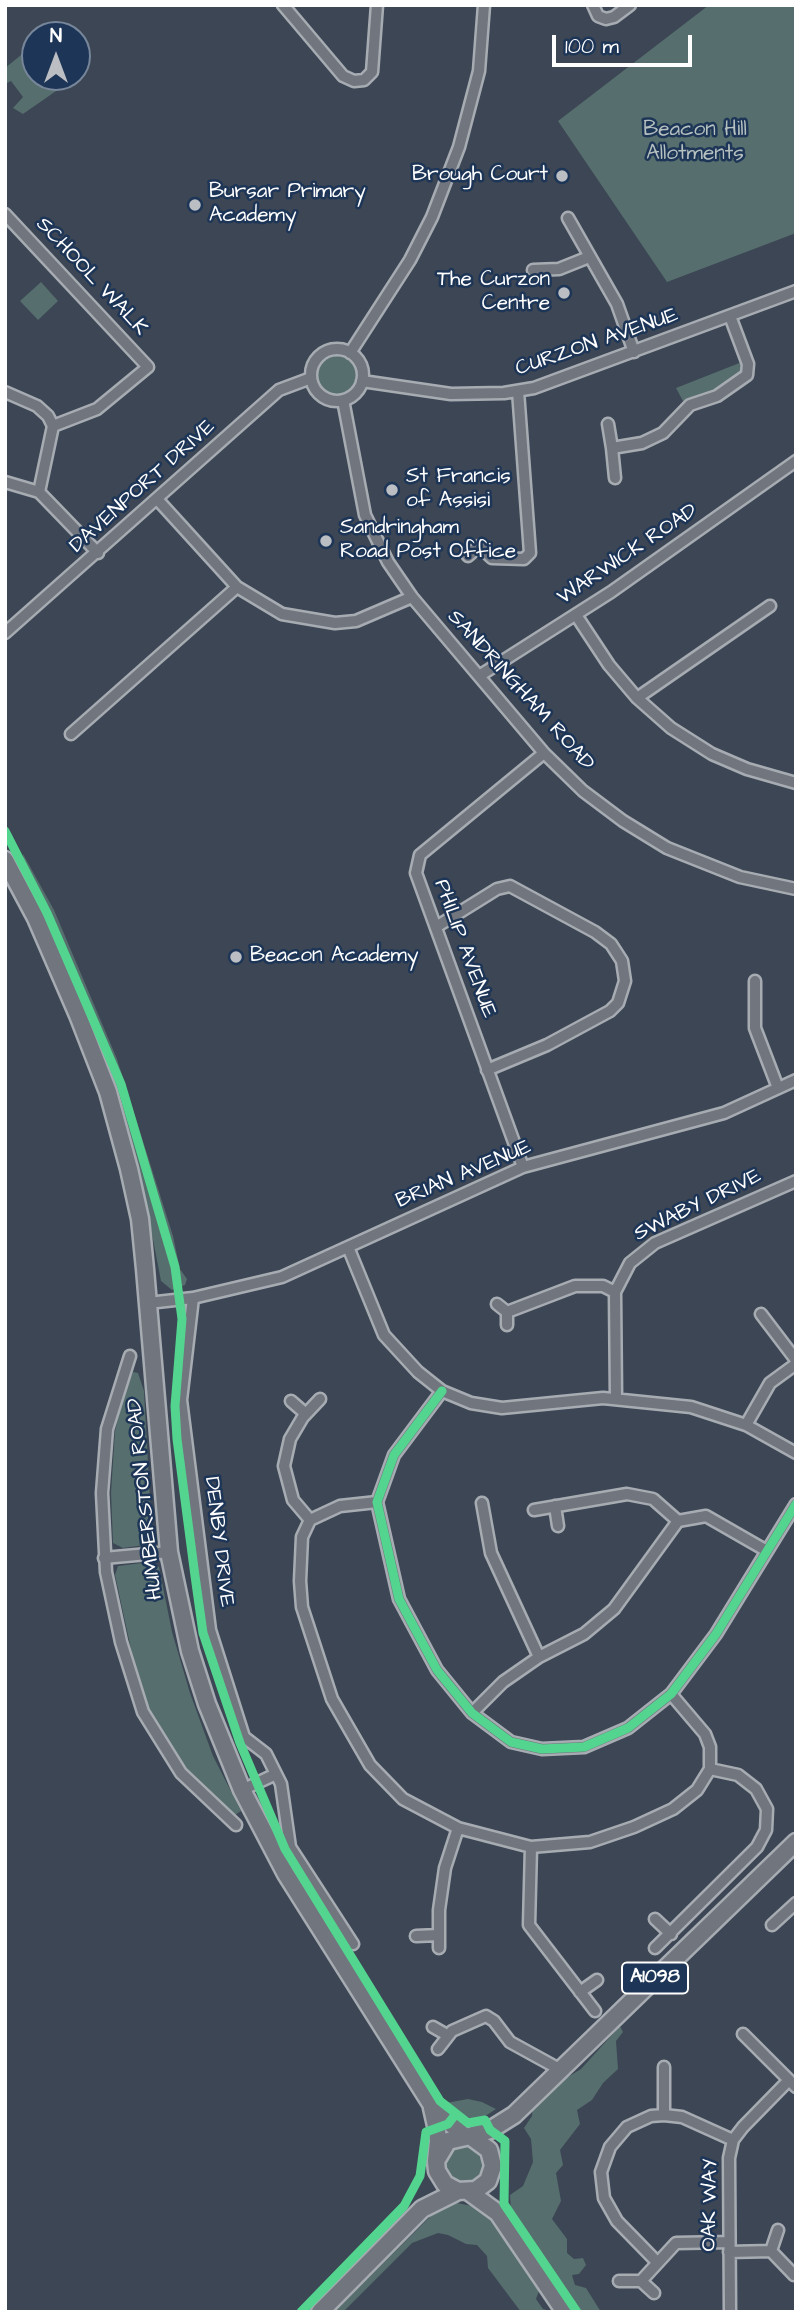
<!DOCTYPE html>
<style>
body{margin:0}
#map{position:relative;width:801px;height:2317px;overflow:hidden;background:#3c4654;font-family:"Architects Daughter",sans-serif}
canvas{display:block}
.frame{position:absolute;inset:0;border:7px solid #fff;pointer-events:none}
.north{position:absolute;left:21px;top:21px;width:70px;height:70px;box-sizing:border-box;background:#1d3557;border:2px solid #77869a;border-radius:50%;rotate:0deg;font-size:19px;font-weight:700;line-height:28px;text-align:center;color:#fff}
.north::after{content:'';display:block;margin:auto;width:24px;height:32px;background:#bbbec3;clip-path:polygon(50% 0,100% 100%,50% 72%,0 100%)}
.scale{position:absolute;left:552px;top:35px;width:140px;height:32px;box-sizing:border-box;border:4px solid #fff;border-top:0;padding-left:9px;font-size:21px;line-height:24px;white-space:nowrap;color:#fff;-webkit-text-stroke:5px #1d3557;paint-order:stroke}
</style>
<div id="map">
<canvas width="801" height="2317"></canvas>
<div class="frame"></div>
<div class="north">N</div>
<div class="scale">100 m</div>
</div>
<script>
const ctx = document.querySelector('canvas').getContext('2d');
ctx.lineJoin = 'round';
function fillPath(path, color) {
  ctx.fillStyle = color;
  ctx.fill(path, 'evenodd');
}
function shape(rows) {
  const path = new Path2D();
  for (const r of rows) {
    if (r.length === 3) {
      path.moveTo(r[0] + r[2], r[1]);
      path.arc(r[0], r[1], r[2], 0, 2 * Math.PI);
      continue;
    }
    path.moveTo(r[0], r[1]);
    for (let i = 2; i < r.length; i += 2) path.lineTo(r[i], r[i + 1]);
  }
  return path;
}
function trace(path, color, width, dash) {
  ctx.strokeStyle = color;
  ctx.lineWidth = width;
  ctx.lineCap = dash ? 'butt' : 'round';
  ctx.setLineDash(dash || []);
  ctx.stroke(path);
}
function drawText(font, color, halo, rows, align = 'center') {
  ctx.font = font + ' "Architects Daughter",sans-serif';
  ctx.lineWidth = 5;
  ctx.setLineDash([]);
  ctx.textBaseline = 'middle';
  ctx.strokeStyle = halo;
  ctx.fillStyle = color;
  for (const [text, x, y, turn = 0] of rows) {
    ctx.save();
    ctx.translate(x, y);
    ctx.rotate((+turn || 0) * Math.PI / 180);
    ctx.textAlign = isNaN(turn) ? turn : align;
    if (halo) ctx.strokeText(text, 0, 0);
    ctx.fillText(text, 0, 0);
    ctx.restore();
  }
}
fillPath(shape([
 [709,5,796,5,796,233,667,282,558,121],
 [26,51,35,57,28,70,44,84,51,80,59,89,23,114,13,108,23,97,11,81,5,84,5,68],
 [41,282,58,301,38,320,20,301],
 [337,375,19],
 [742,362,745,369,742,372,722,387,683,401,676,388],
 [23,854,54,910,117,1059,173,1236,180,1269,187,1279,185,1285,172,1290,161,1281,144,1193,107,1062,109,1049,87,996,76,989,25,878],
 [133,1372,138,1373,144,1391,152,1535,145,1545,123,1548,113,1543,111,1493,115,1431,123,1397],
 [150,1562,159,1567,172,1632,190,1693,213,1756,241,1811,235,1815,182,1766,142,1700,115,1575,118,1566],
 [620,2026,623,2032,616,2041,618,2069,603,2083,592,2100,577,2110,580,2124,560,2150,563,2165,556,2173,561,2201,552,2219,567,2239,567,2253,574,2259,583,2258,586,2265,579,2274,572,2275,575,2285,586,2288,601,2312,582,2312,511,2212,510,2195,523,2186,533,2162,531,2139,524,2128,532,2116,533,2105,553,2086,581,2069],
 [468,2099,482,2102,496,2109,478,2121,469,2121,446,2103],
 [464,2164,20],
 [457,2203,477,2207,486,2214,539,2291,536,2299,543,2309,553,2312,521,2312,488,2268,487,2256,477,2245,466,2244,448,2235,438,2233,412,2243,343,2312,334,2312,437,2210]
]), '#566e6d');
const street = shape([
 [283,5,343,76,354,81,364,80,372,72,377,5],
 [593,5,598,16,606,19,614,17,630,5],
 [5,214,148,367,97,409,53,426,39,492],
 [568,218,617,304,634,352],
 [533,270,559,269,589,257],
 [337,375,26],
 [350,353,410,260,432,217,459,147,479,71,484,5],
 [362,381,451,394,504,393,534,388,796,291],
 [5,392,37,406,48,416,53,426],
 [343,400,365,515,388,562,412,597,544,753,583,791,623,821,667,848,740,877,796,889],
 [608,424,612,448,642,443,663,433,690,405,717,396,747,375,748,364,730,316],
 [612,448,615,478],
 [5,482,39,492,98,553],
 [157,499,237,587,282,614,335,623,356,621,412,597],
 [468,556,479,546,492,558,524,559,530,553,518,391],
 [576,615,609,665,637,698,671,728,712,754,747,769,796,783],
 [5,633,279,390,311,378],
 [479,676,611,592,796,461],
 [637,698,770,606],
 [71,734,237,587],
 [436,927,497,889,510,886,595,932,611,944,622,961,625,981,618,1003,610,1011,547,1045,487,1070],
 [755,981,755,1028,778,1088],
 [523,1167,416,873,420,855,544,753],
 [348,1247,384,1335,418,1372,442,1391,471,1403,502,1408,603,1398,691,1407,746,1425,796,1453],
 [193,1298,181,1400,210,1630,244,1737,266,1754,281,1784,290,1847,353,1944],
 [148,1303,193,1298,282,1277,523,1167,724,1113,796,1080],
 [497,1304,507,1312,507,1325],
 [507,1312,575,1286,603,1286,615,1292],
 [761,1314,796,1360],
 [130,1356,107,1429,102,1493,106,1572,121,1642,143,1712,181,1773,236,1825],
 [442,1391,394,1455,377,1502,399,1599,437,1670,472,1713,511,1742,542,1749,584,1747,628,1728,671,1694,716,1634,796,1504],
 [616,1398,615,1292,630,1263,655,1243,796,1181],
 [291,1401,306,1414],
 [746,1425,770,1383,796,1364],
 [377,1502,340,1506,310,1520,302,1537,300,1581,302,1607,332,1699,370,1765,403,1799,458,1828,531,1847,590,1842,634,1827,673,1809,697,1790,710,1769,710,1747,705,1734,671,1694],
 [482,1503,491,1553,539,1657],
 [555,1506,558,1526],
 [534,1510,627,1494,653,1499,678,1521],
 [310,1520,293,1500,284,1466,290,1439,303,1417,320,1399],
 [104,1558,169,1552],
 [472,1713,503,1682,539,1657,584,1634,614,1609,678,1521,706,1516,767,1551],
 [242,1790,276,1774],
 [531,1847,529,1925,595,2011],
 [655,1919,671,1934],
 [772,1925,796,1903],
 [416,1936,439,1935],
 [439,1948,439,1910,445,1868,458,1828],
 [655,1948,757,1847,766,1830,767,1809,756,1789,738,1775,710,1769],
 [580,1992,597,1980],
 [433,2027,447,2035],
 [743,2034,796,2087],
 [438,2049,452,2031,486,2016,494,2021,510,2042,561,2070],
 [664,2067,664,2115],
 [771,2251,778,2230],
 [729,2252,771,2251,794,2275],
 [657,2262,617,2221,604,2198,601,2172,610,2147,627,2127,651,2116,664,2115,682,2117,733,2140],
 [619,2281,641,2281,676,2243,728,2242],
 [641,2281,654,2293],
 [730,2312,729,2158,733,2140,743,2127,789,2080]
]);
const primary = shape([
 [5,860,36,918,78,1015,108,1092,129,1169,140,1219,145,1269,169,1552,190,1651,207,1704,242,1790,286,1874,433,2107,463,2135],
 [432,2108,437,2130,438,2141,436,2161,437,2171,445,2184,458,2191,476,2190,488,2181,493,2166,489,2150,470,2136,448,2141,436,2161],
 [470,2136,490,2130,514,2115,796,1842],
 [469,2192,498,2213,565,2312],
 [320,2312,422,2209,458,2191]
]);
trace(street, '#a7acb2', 15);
trace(primary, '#a7acb2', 21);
trace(street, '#70757e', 10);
trace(primary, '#70757e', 16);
trace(shape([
 [5,831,47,913,121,1084,175,1267,182,1319,175,1406,177,1439,195,1576,203,1633,240,1743,285,1849,440,2101,468,2123,485,2120,490,2130,505,2141,504,2204,577,2312],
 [442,1391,394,1455,377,1502,399,1599,437,1670,472,1713,511,1742,542,1749,584,1747,628,1728,671,1694,716,1634,796,1504],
 [301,2312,404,2206,420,2176,426,2132,448,2124,455,2115]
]), '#53d58f', 9);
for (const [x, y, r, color] of [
 [562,176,7,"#bbbec3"],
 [195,205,7,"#bbbec3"],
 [564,293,7,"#bbbec3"],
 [392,490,7,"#bbbec3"],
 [326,541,7,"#bbbec3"],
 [236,957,7,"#bbbec3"]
]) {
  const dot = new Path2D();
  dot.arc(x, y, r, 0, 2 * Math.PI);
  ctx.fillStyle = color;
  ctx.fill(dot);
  trace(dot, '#1d3557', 2.5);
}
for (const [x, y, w] of [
 [655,1978,66]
]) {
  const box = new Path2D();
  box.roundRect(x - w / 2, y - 15.5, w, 31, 5);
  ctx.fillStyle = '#1d3557';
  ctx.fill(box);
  trace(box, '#fff', 2);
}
drawText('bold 19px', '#fff', null, [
 ["A1098",655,1978]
]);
drawText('21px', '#b5c0bf', '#1d3557', [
 ["Beacon Hill",695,131],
 ["Allotments",695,155]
]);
drawText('21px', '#fff', '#1d3557', [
 ["Brough Court",548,176,"right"],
 ["Bursar Primary",209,193],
 ["Academy",209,217],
 ["The Curzon",550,281,"right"],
 ["Centre",550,305,"right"],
 ["St Francis",406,478],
 ["of Assisi",406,502],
 ["Sandringham",340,529],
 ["Road Post Office",340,553],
 ["Beacon Academy",250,957]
], 'left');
drawText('21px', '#fff', '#1d3557', [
 ["SCHOOL WALK",91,277,47],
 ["CURZON AVENUE",597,343,-19],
 ["DAVENPORT DRIVE",143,487,-42],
 ["WARWICK ROAD",628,555,-34],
 ["SANDRINGHAM ROAD",520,691,48],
 ["PHILIP AVENUE",464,949,70],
 ["BRIAN AVENUE",464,1175,-23],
 ["SWABY DRIVE",698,1206,-26],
 ["HUMBERSTON ROAD",146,1499,-96],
 ["DENBY DRIVE",218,1542,83],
 ["OAK WAY",711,2205,-89]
]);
</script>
